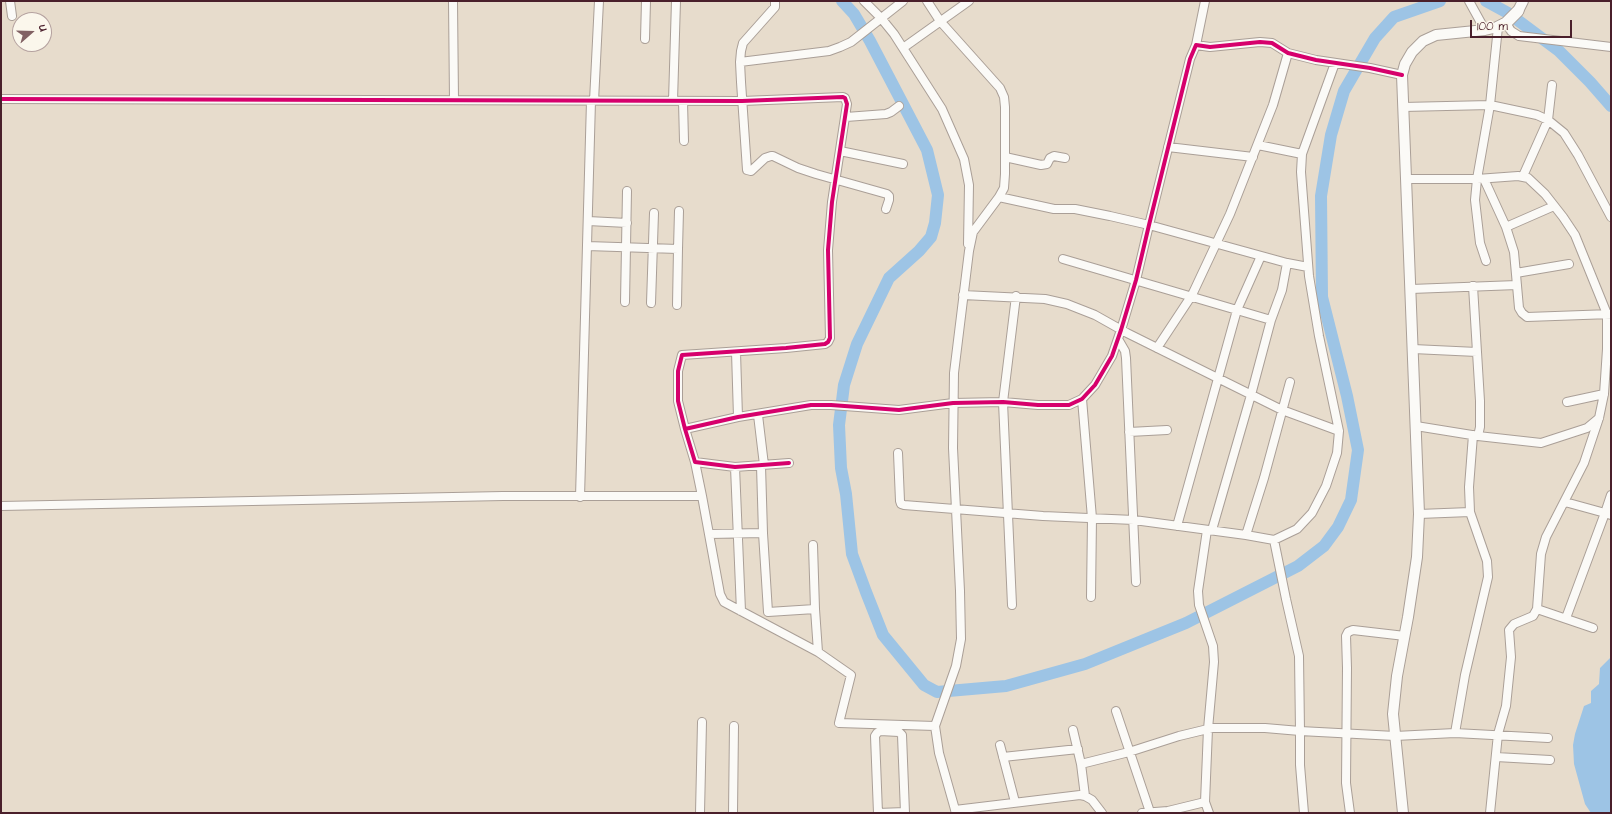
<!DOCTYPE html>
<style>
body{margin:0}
#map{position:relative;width:1612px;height:814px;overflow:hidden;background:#e7dccc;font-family:"Architects Daughter",sans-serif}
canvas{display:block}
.frame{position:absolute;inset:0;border:2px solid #4a1f2b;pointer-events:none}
.north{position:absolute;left:12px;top:12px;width:40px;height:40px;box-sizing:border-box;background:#fbf7ec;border:1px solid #b4a19f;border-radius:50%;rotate:70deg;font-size:11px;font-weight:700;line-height:16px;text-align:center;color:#4a1f2b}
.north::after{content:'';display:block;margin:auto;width:14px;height:18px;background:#816163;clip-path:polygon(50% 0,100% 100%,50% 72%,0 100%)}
.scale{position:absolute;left:1470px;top:20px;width:102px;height:18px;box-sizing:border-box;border:2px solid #4a1f2b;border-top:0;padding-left:5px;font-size:12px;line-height:14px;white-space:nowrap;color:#4a1f2b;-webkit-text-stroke:3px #fbf7ec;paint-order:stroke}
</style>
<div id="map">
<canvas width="1612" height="814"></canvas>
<div class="frame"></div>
<div class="north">U</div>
<div class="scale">100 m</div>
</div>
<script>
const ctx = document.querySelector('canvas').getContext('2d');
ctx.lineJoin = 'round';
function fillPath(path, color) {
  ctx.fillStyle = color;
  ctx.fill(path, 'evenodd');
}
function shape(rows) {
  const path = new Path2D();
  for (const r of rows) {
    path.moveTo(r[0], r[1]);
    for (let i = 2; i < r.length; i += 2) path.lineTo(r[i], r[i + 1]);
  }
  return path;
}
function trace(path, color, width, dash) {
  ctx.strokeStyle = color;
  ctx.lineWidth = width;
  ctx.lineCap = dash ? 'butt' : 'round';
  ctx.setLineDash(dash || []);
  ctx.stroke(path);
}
fillPath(shape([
 [1611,657,1611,813,1591,813,1585,804,1574,764,1573,745,1575,734,1584,706,1591,703,1591,691,1599,684,1600,668]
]), '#9dc4e5');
trace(shape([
 [842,1,854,14,870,41,927,150,938,195,935,223,931,237,919,251,889,278,857,344,844,385,839,425,841,468,846,494,852,554,866,592,883,635,924,685,937,692,1006,686,1085,664,1186,623,1298,566,1324,546,1338,527,1351,500,1358,450,1347,396,1322,297,1321,196,1331,135,1344,91,1375,38,1394,17,1440,1],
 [1486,1,1508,13,1559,51,1590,82,1611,106]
]), '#9dc4e5', 12);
const minor = shape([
 [10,1,12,16],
 [453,1,454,100],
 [775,1,775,7,743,43,741,51,740,62,741,82,747,170,751,171,765,158,771,156,773,156,798,168,816,174,887,194,889,196,889,200,886,209],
 [864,1,881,18,894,34,942,109,964,159,969,185,968,244],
 [927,1,940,21,1000,88,1004,97,1005,107,1005,174,1004,188,999,197,973,232,969,251,954,373,953,448,960,591,961,639,956,666,935,726,939,753,956,813],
 [1469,1,1485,30],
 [1506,23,1511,31,1519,36,1611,47],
 [645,39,646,1],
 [1196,45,1205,1],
 [903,48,969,1],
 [740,62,829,51,840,47,851,42,903,1],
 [1,99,742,101,843,97,845,98,847,104,832,202,828,250,830,338,828,342,825,344,786,348,682,355,678,371,678,401,685,429],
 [594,101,599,1],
 [673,101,676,1],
 [683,101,684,141],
 [1403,107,1490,105,1537,115,1548,120,1564,133,1578,155,1611,217],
 [846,117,886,114,891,112,899,106],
 [1258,145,1302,154],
 [1168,147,1253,157],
 [840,151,903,164],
 [1005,157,1041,165,1047,164,1050,158,1054,156,1065,158],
 [1523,176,1548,120,1552,85],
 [1407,179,1477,179,1518,176,1528,178,1545,194,1563,217,1575,235,1607,314,1607,349,1604,394,1599,418,1584,463,1546,537,1541,554,1537,609,1533,616,1514,624,1509,630,1511,657,1506,706,1498,734,1490,813],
 [1484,179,1506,227,1514,252,1519,308,1522,313,1527,317,1611,314],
 [999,197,1054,209,1075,209,1110,216,1149,225,1287,263,1308,267],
 [588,221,627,223],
 [1506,227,1554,206],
 [587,246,678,249,679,211],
 [1063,259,1271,320,1282,290,1287,263],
 [1486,261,1480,243,1475,200,1477,179,1490,105,1498,27],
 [1516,273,1569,264],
 [1473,286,1477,352],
 [1411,289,1517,285],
 [963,295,1045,299,1067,304,1095,315,1127,333,1282,410,1339,431],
 [625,302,627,191],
 [651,303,654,213],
 [677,305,678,249],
 [1118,339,1125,351,1126,358,1136,582],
 [1157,348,1192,295,1230,214,1273,105,1288,53],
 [1413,349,1477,352,1480,401,1480,427,1478,436,1416,426],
 [736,352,738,417],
 [1082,399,1092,518,1091,597],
 [1567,402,1604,394],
 [758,415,764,465],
 [1129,432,1167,430],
 [1478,436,1541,443,1587,428,1599,418],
 [898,453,900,501,901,504,904,505,1043,516,1134,520,1246,535,1274,540,1297,529,1312,513,1326,486,1337,453,1339,431,1319,336,1309,276,1301,172,1302,154,1335,63],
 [789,463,735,467,695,462,685,429,738,417,811,405,831,405,899,410,953,403,1003,402,1038,405,1069,405,1082,399,1095,385,1112,356,1121,330,1136,280,1149,225,1190,59,1196,45,1210,47,1260,42,1272,43,1288,53,1316,60,1370,68,1402,75],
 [761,466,763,533],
 [735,467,741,611],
 [1611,495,1605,513,1611,515],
 [702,496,720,594,724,602,818,652],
 [580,497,591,101],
 [1565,502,1605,513,1566,618],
 [1,506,503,496,702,496,695,462],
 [1419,514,1470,512],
 [1177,526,1237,310,1261,256],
 [1212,530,1251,395,1271,320],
 [709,534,763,533,768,612,815,609,818,652,851,675,839,723,935,726],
 [1246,535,1264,478,1290,382],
 [813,545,815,609],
 [1012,605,1003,402,1016,296],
 [1537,609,1593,628],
 [1116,711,1150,812],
 [1073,730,1081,764],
 [1455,733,1465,675,1488,577,1487,561,1470,512,1469,487,1473,435],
 [1000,745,1015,802],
 [1003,757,1078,749],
 [1496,757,1550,760],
 [1085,796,1081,764,1129,752,1179,736,1212,728,1265,728,1300,731,1299,656,1286,599,1274,540],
 [1205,802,1208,729,1214,662,1213,646,1199,605,1198,591,1207,530],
 [955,810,1080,795,1085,796,1092,800,1102,813],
 [700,813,702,722],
 [733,813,734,726],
 [878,813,875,736,877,733,880,731,899,732,902,735,905,813],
 [878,813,905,812],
 [1142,813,1168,811],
 [1169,813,1168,811,1205,802,1209,813],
 [1304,813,1300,765,1300,731,1395,736,1455,733,1548,738],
 [1350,813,1346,783,1347,668,1346,636,1348,632,1353,630,1405,636]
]);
const tertiary = shape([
 [1518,11,1523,1],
 [1403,813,1393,714,1397,676,1408,617,1417,557,1419,514,1402,75,1405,64,1412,52,1423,41,1436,35,1485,30,1498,27]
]);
const secondary = shape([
 [1498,27,1506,23,1518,11]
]);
trace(minor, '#aa9f97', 10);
trace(tertiary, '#aa9f97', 12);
trace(secondary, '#aa9f97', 13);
trace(minor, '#fbfaf7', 8);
trace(tertiary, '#fbfaf7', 10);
trace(secondary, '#fbfaf7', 11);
trace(shape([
 [1,99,742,101,843,97,845,98,847,104,832,202,828,250,830,338,828,342,825,344,786,348,682,355,678,371,678,401,685,429],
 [789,463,735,467,695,462,685,429,738,417,811,405,831,405,899,410,953,403,1003,402,1038,405,1069,405,1082,399,1095,385,1112,356,1121,330,1136,280,1149,225,1190,59,1196,45,1210,47,1260,42,1272,43,1288,53,1316,60,1370,68,1402,75]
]), '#d6006c', 4);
</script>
